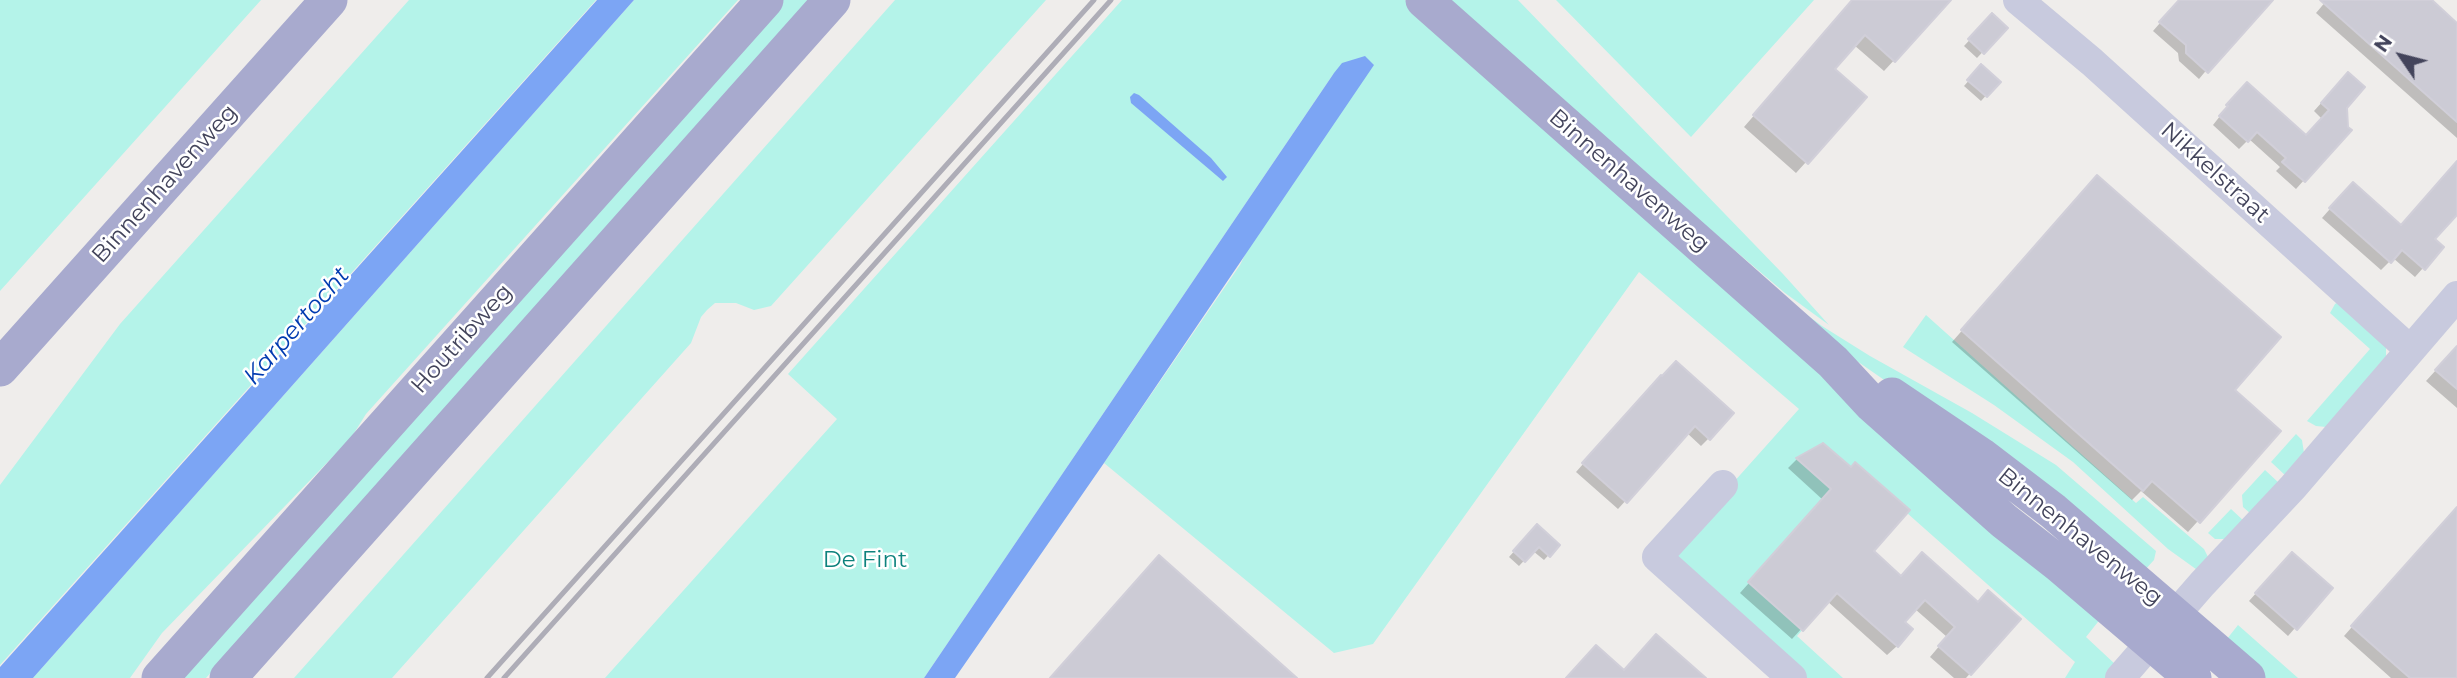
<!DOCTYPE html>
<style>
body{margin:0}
#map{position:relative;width:2457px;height:678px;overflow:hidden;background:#efedeb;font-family:Montserrat,sans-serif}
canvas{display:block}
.north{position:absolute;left:2366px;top:21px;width:70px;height:70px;-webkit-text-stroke:5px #fff;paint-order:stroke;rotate:305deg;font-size:19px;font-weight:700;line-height:28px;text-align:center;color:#43445b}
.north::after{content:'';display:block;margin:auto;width:24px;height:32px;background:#43445b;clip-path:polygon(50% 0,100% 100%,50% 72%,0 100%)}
</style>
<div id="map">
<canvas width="2457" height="678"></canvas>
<div class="north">N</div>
</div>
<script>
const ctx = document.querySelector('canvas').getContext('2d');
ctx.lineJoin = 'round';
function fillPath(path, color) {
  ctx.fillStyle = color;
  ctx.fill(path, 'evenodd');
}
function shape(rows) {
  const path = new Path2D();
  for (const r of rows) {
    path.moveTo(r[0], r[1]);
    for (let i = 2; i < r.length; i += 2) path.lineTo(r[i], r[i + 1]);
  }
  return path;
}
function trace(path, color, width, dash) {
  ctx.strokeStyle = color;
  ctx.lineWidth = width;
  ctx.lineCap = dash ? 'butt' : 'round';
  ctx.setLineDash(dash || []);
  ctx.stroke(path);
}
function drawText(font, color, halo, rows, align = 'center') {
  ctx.font = font + ' Montserrat,sans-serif';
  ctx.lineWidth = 5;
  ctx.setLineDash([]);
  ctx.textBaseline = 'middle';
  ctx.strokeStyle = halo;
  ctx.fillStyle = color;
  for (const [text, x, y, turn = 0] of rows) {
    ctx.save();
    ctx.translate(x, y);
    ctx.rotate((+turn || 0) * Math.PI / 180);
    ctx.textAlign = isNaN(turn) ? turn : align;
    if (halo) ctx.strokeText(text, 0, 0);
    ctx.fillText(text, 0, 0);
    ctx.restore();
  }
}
fillPath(shape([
 [0,0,261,0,0,291],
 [409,0,596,0,0,665,0,485,120,324],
 [634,0,738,0,366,414,351,438,162,633,130,678,33,678],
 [777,0,809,0,206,678,173,678],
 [895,0,1046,0,771,306,754,310,736,303,715,303,707,310,701,317,691,343,392,678,294,678],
 [1122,0,1405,0,1665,233,2105,613,2086,637,2116,665,2105,678,2065,678,2075,662,1907,513,1797,636,1843,678,1804,678,1672,559,1732,484,1799,409,1639,272,1373,644,1334,653,1104,463,1240,265,1334,73,924,678,605,678,837,419,788,374],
 [1440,0,1518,0,1783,274,1829,325,1785,293],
 [1556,0,1814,0,1691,137],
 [1760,280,1822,326,1870,356,1972,413,2056,465,2156,551,2154,560,2144,571,2086,520,1841,350],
 [2338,302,2386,347,2386,358,2326,427,2316,426,2307,421,2370,349,2330,313,2335,304],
 [1926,315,2136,503,2143,497,2204,549,2208,557,2200,572,2168,549,2073,462,1994,405,1903,347],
 [2296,434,2302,440,2304,453,2286,476,2271,462],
 [2265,470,2279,483,2251,514,2243,507,2242,495],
 [2231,509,2245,522,2229,539,2215,539,2208,533],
 [2238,625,2298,678,2262,678,2223,644]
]), '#b4f3e9');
fillPath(shape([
 [597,0,634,0,33,678,0,678,0,667],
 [1365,56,1374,65,1104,463,955,678,924,678,1334,73,1342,63],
 [1134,93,1139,95,1211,158,1227,177,1223,181,1131,103,1130,97]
]), '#7ca5f4');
fillPath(shape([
 [1854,0,1950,0,1884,71,1854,45,1833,69,1865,97,1796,173,1744,127],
 [2180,0,2265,0,2199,79,2179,61,2178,53,2153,31],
 [2327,0,2429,0,2457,25,2457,138,2316,13],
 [1992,16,2005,28,1977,58,1964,46],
 [1981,67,1998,82,1981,101,1964,86],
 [2340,82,2346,127,2349,130,2296,189,2276,171,2280,167,2249,139,2239,149,2213,125,2239,92,2306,137,2322,119,2314,111],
 [2457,163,2457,212,2433,239,2423,268,2415,277,2393,258,2381,270,2322,218,2344,193,2401,227],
 [2087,188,2232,390,2279,431,2188,532,2141,491,2132,500,1952,342],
 [2457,347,2457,408,2426,381],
 [1653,385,1709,438,1701,446,1687,433,1618,509,1576,472],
 [1823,445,1871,551,1900,578,2018,619,1966,678,1954,678,1930,657,1947,637,1915,609,1903,622,1897,646,1887,655,1827,601,1792,639,1740,593,1823,500,1788,468,1797,459],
 [2457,508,2457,678,2391,678,2344,636],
 [1537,526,1558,545,1544,560,1533,551,1519,566,1509,557],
 [2284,562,2295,628,2288,636,2249,601]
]), '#0003');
const building = shape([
 [1852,0,1951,0,1895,62,1865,35,1835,69,1867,97,1808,164,1753,115,1852,0],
 [2179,0,2273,0,2208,73,2186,53,2186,45,2159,22,2179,0],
 [2320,0,2432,0,2457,23,2457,122,2320,0],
 [1992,13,2008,28,1984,54,1968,39,1992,13],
 [1981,64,2001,82,1987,97,1967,80,1981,64],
 [2348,72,2365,87,2347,108,2348,127,2352,130,2305,182,2282,162,2286,158,2257,132,2248,142,2219,116,2228,106,2226,105,2247,82,2306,135,2329,110,2321,103,2348,72],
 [2457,161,2457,215,2435,239,2444,247,2425,270,2402,250,2391,263,2329,208,2353,182,2401,225,2457,161],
 [2097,175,2281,337,2235,390,2281,431,2200,523,2152,481,2143,491,1961,330,2097,175],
 [2457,346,2457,389,2435,370,2457,346],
 [1676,361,1734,413,1710,440,1695,426,1627,503,1582,463,1661,375,1662,376,1676,361],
 [1823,443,1851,467,1855,462,1910,510,1874,551,1901,576,1922,552,1978,602,1988,590,2021,619,1971,675,1938,646,1955,627,1925,600,1905,622,1913,629,1898,647,1837,593,1803,631,1748,582,1831,489,1796,458,1823,443],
 [2457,507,2457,678,2410,678,2351,626,2457,507],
 [1537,524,1560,545,1550,557,1539,547,1525,562,1513,551,1537,524],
 [2292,552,2333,588,2297,630,2255,593,2292,552],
 [1159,555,1297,678,1050,678,1159,555],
 [1656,634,1706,678,1566,678,1596,645,1624,670,1656,634]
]);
fillPath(building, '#cccbd5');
trace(building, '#d1cfd9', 2);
trace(shape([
 [2018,0,2092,62,2409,349],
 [1723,485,1657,557,1792,678],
 [2120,678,2202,584,2293,487,2457,296]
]), '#c8cade', 30);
trace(shape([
 [1424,0,1833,362,1872,404,2004,521,2059,564,2193,678],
 [0,368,329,0],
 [1892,396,1981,456,2053,511,2247,678],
 [160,678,765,0],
 [228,678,832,0]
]), '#a8aace', 37);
trace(shape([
 [487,678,1094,0],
 [504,678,1111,0]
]), '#aeadb7', 5);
drawText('23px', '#43445b', '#fff', [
 ["Nikkelstraat",2215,173,42],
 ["Binnenhavenweg",1629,181,41],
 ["Binnenhavenweg",165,184,-48],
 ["Houtribweg",462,339,-48],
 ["Binnenhavenweg",2080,537,39]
]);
drawText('23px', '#0d827d', '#fff', [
 ["De Fint",865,560]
]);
drawText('italic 24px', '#003bb0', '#fff', [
 ["Karpertocht",297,326,-49]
]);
</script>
